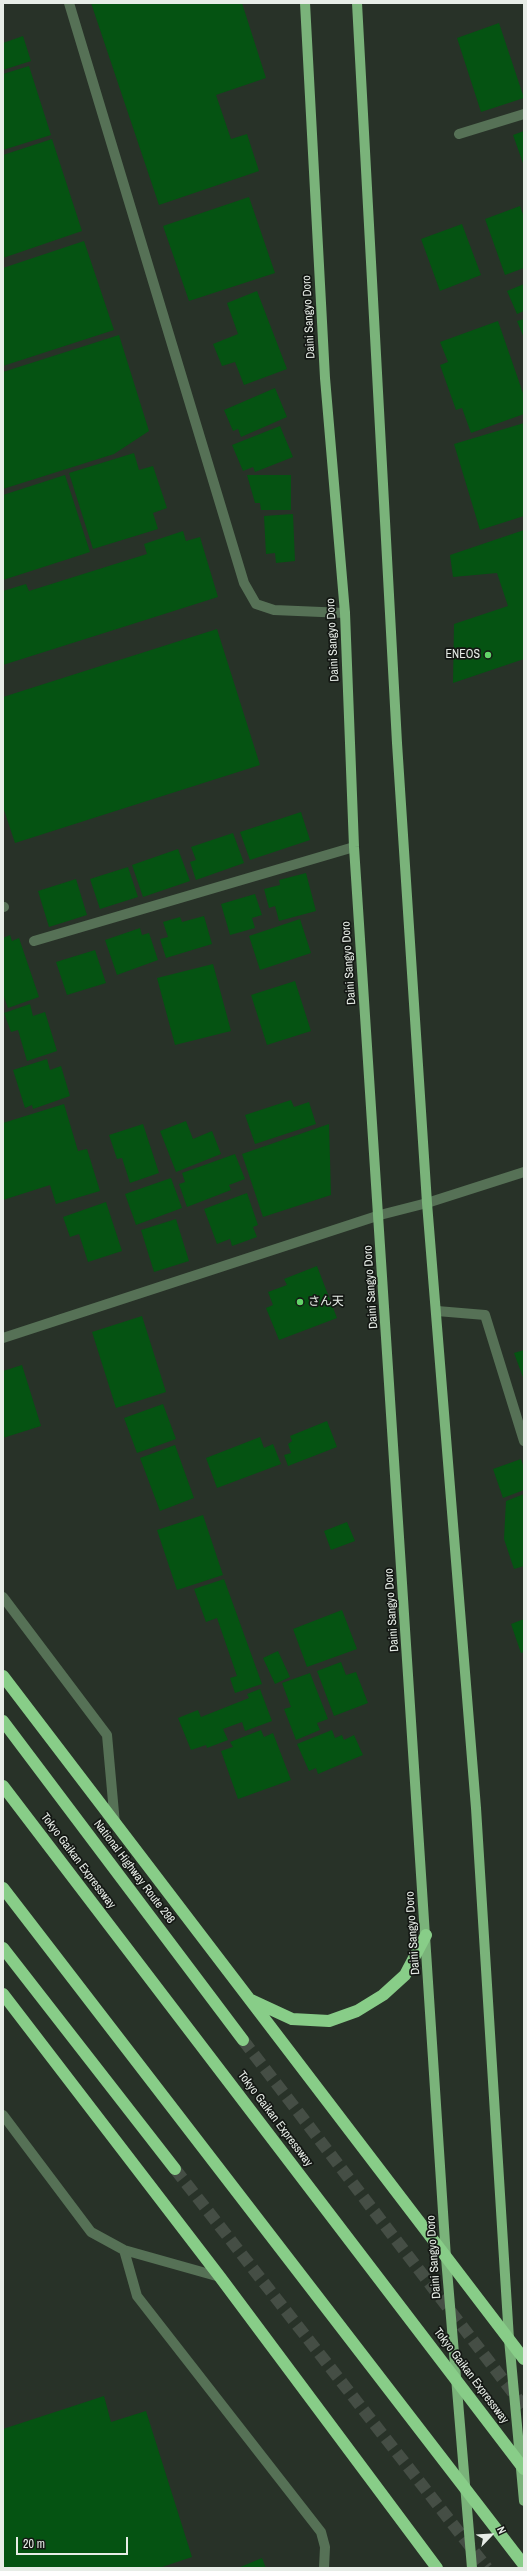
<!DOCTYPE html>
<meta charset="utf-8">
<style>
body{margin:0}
#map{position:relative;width:527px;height:2571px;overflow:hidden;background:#283228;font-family:"Archivo Narrow",sans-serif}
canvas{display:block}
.frame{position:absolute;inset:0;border:4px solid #e7ede7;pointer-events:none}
.north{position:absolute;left:471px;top:2515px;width:40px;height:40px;-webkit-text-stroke:3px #141814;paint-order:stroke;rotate:65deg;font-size:11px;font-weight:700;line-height:16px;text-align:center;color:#e7ede7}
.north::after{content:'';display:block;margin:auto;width:14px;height:18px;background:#e7ede7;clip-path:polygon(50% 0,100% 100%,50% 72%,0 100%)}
.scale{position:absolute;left:16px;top:2537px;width:112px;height:18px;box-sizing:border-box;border:2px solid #e7ede7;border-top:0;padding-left:5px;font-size:12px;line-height:14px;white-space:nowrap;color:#e7ede7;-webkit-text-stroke:3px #141814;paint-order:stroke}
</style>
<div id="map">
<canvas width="527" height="2571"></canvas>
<div class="frame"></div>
<div class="north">N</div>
<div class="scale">20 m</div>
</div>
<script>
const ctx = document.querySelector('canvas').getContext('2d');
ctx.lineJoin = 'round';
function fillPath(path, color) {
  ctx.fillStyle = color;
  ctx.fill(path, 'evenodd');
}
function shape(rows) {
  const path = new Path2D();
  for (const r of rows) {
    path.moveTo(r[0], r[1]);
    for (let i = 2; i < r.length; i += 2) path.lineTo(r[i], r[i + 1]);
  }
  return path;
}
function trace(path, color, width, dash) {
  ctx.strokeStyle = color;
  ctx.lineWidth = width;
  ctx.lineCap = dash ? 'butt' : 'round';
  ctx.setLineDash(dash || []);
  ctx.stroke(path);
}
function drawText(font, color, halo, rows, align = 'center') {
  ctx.font = font + ' "Archivo Narrow","Noto Sans JP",sans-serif';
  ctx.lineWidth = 3.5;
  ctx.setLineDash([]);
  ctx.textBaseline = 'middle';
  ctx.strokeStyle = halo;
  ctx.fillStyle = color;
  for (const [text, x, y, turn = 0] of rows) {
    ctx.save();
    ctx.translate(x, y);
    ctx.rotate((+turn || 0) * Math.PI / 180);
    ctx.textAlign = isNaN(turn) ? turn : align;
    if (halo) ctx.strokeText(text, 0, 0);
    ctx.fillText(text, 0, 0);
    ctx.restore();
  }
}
fillPath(shape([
 [91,3,242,3,266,78,216,95,231,139,247,134,259,171,159,205],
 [499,23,524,98,481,112,457,38],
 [23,36,31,61,3,70,3,43],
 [29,66,51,135,3,150,3,74],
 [524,131,524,166,513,135],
 [52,139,82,231,3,258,3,155],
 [249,197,275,273,189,301,163,226],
 [520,206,524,217,524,268,505,275,485,219],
 [462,224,481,275,440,291,421,239],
 [84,241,114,330,3,366,3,268],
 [524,284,524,311,517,314,507,291],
 [257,291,287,369,244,385,235,362,222,366,213,344,238,334,227,303],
 [524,319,524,338,517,321],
 [498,321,524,396,524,414,471,433,462,408,456,410,440,365,448,362,440,342],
 [119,335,149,431,114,454,3,489,3,372],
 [275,388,287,417,241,437,238,429,233,431,224,410],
 [524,423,524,516,480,530,454,444],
 [280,426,293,457,255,472,253,467,243,471,232,445],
 [134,453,139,470,153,466,167,508,153,513,158,529,93,549,69,473],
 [65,475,90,552,3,580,3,495],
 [247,475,291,475,291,510,261,510,260,503,255,503],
 [293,514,295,561,276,563,275,553,266,554,264,516],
 [524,530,524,659,453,683,454,624,508,606,497,573,453,577,450,555],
 [183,531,186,541,200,537,218,597,3,665,3,591,26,584,29,591,147,554,144,544],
 [217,629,260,765,15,843,3,807,3,697],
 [301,812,310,840,250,860,240,832],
 [233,833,244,863,196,880,190,862,196,860,191,847],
 [178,849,190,881,143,897,132,865],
 [128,867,138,897,100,909,90,879],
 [306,873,316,911,279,921,275,906,269,908,264,889,280,885,279,880],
 [76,879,87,915,49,927,38,891],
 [255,894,262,915,252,918,255,928,230,935,221,904],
 [204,916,212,944,166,958,160,939,168,937,163,922,180,917,182,922],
 [300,919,311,953,260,970,249,936],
 [140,928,142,935,149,933,158,960,117,975,105,940],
 [10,935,12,941,19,938,39,997,8,1008,3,994,3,938],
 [95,950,106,983,67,995,56,962],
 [213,964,231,1031,175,1045,157,978],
 [295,981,311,1031,267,1045,251,995],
 [30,1004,33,1016,45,1012,57,1051,27,1061,18,1030,11,1032,4,1013],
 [47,1059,50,1070,61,1066,70,1096,33,1109,32,1105,25,1108,13,1070],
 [291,1100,294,1107,309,1102,316,1124,255,1144,245,1115],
 [64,1104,78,1151,87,1149,100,1191,56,1204,50,1185,3,1200,3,1123],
 [186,1121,193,1139,212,1131,221,1154,176,1172,160,1131],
 [143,1124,159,1173,130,1183,122,1158,117,1159,109,1135],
 [329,1124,331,1195,263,1217,242,1154],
 [235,1154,245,1179,229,1185,231,1190,187,1207,179,1184,185,1182,182,1173],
 [171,1178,182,1208,136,1225,125,1194],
 [247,1193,258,1225,253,1227,257,1237,232,1246,230,1239,217,1244,204,1209],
 [106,1202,122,1251,88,1262,79,1234,70,1237,63,1217],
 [176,1219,189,1261,154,1272,141,1230],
 [317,1266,337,1318,279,1340,266,1308,273,1305,268,1292,287,1285,284,1279],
 [142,1316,166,1392,116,1408,92,1332],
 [524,1350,524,1380,514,1353],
 [22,1365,41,1426,3,1438,3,1371],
 [163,1404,176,1439,137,1453,124,1418],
 [327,1421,337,1447,288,1466,284,1455,291,1453,288,1444,292,1441,290,1436],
 [260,1437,264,1448,273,1444,281,1464,217,1488,206,1458],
 [175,1445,194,1498,160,1511,140,1458],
 [521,1459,524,1468,524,1490,503,1498,493,1469],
 [524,1494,524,1566,514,1569,504,1539,506,1501],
 [203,1515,223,1575,177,1590,157,1530],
 [347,1522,355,1541,331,1550,324,1531],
 [224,1579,262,1684,235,1693,230,1678,237,1676,217,1618,206,1622,194,1589],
 [342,1610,357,1649,307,1667,293,1629],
 [524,1619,524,1652,521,1653,511,1624],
 [278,1651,290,1677,275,1684,263,1658],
 [341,1662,346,1675,356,1672,368,1703,334,1716,317,1671],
 [310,1673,328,1719,317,1723,320,1730,296,1740,284,1709,291,1707,282,1683],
 [260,1689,272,1721,245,1731,242,1722,223,1729,228,1740,207,1748,206,1745,191,1750,178,1718,198,1710,201,1717,249,1698,247,1694],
 [261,1730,264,1737,273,1733,291,1780,238,1799,221,1751,233,1747,230,1742],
 [332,1730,335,1738,342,1735,344,1740,354,1735,363,1755,318,1774,316,1768,309,1771,297,1744],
 [104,2396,111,2422,146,2411,192,2557,159,2568,3,2568,3,2429],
 [262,2558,266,2568,238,2568]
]), '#055312');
trace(shape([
 [243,2040,524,2407],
 [175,2169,487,2568]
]), '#454e45', 12, [12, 6]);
trace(shape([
 [69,3,244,583,256,604,274,610,345,613],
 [459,134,524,114],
 [3,907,4,907],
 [34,941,354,847],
 [437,1311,485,1315,524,1441],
 [3,1338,380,1215,427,1203,524,1172],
 [3,1597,107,1735,115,1824],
 [3,2115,91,2232,124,2250,220,2277],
 [124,2250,137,2296,321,2532,325,2547,324,2568]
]), '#567156', 10);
trace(shape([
 [305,3,325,378,345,613,354,847,446,2258,472,2568],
 [357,3,397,743,427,1203,476,1808,509,2339,524,2501]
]), '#7ab37a', 10);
trace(shape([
 [3,1676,524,2359],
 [3,1721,243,2040],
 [3,1786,524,2469],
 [3,1888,524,2565],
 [3,1948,175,2169],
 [3,1994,220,2277,437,2568],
 [251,2000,292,2019,329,2021,357,2011,383,1995,405,1975,426,1935]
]), '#88cd88', 12);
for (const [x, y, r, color] of [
 [488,655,4,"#63d469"],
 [300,1302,4,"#63d469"]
]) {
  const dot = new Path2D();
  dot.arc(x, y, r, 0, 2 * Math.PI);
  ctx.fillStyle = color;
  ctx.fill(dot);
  trace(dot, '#141814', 1.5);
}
drawText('12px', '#e7ede7', '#141814', [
 ["Daini Sangyo Doro",309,317,-93],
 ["Daini Sangyo Doro",333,640,-93],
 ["Daini Sangyo Doro",349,963,-94],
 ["Daini Sangyo Doro",371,1287,-94],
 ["Daini Sangyo Doro",392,1610,-94],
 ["Tokyo Gaikan Expressway",78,1861,53],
 ["National Highway Route 298",134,1872,53],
 ["Daini Sangyo Doro",413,1933,-94],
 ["Tokyo Gaikan Expressway",275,2119,53],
 ["Daini Sangyo Doro",434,2257,-94],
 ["Tokyo Gaikan Expressway",471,2376,53]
]);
drawText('12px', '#e7ede7', '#141814', [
 ["ENEOS",480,655],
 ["さん天",308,1302,"left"]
], 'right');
</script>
